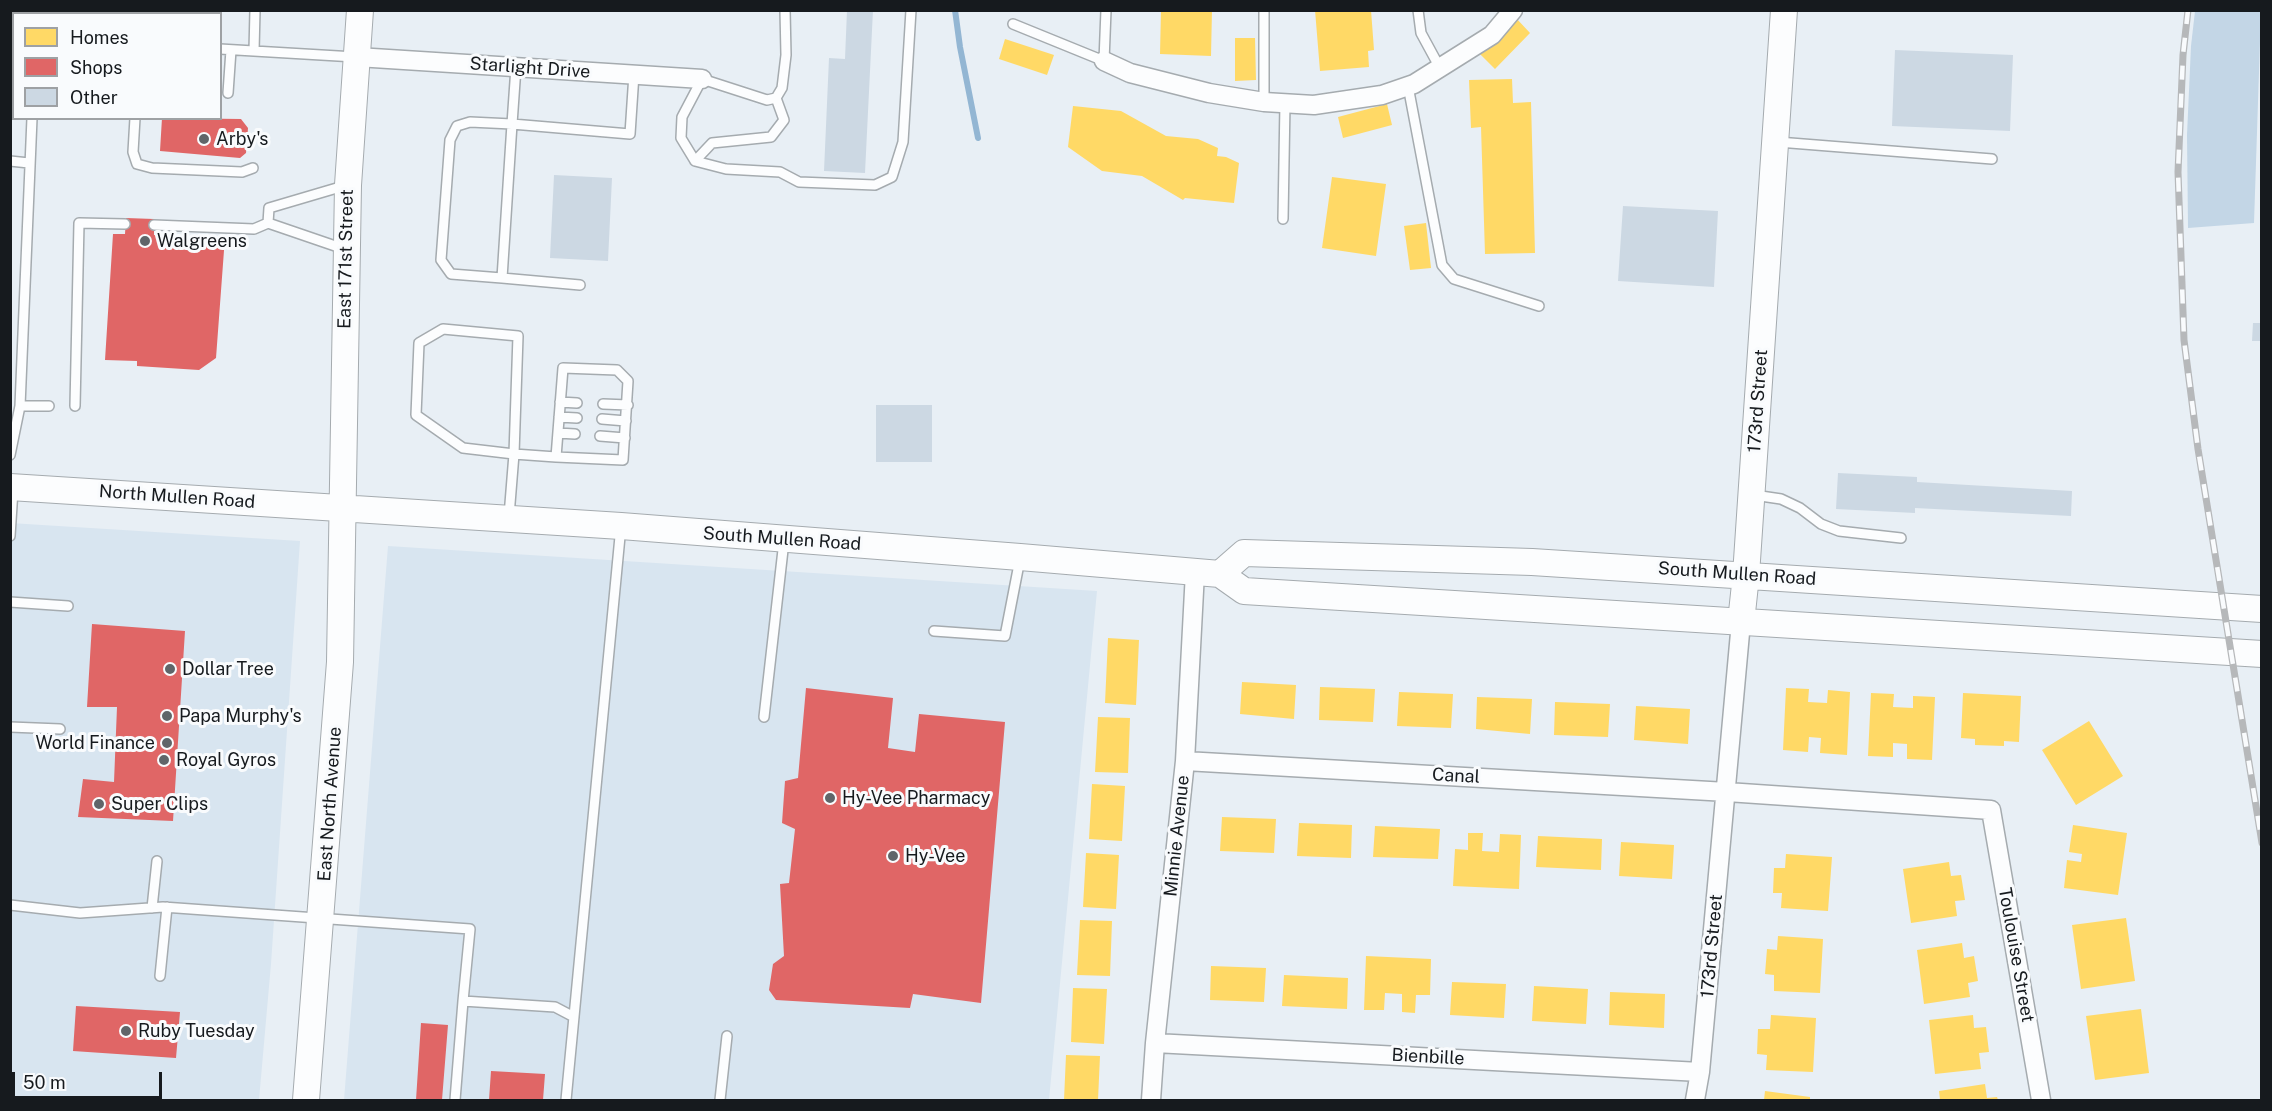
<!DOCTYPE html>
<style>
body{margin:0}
#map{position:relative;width:2272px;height:1111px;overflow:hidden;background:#e8eff5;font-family:"Public Sans",sans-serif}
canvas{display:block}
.frame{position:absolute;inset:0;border:12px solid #161a1e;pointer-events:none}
.legend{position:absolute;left:12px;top:12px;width:210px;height:108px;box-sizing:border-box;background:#f9fbfd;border:2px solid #9ea1a4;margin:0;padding:8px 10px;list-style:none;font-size:18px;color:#161a1e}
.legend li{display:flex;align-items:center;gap:12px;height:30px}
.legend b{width:30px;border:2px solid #9ea1a4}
.scale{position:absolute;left:12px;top:1072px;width:150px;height:27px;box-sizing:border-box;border:3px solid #161a1e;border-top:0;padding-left:8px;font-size:18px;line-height:21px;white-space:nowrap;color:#161a1e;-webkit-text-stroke:4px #f9fbfd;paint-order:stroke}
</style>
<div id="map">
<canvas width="2272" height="1111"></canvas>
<div class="frame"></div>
<ul class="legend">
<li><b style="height:16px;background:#ffd966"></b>Homes</li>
<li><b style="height:16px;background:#e06666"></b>Shops</li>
<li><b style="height:16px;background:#ccd8e3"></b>Other</li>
</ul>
<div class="scale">50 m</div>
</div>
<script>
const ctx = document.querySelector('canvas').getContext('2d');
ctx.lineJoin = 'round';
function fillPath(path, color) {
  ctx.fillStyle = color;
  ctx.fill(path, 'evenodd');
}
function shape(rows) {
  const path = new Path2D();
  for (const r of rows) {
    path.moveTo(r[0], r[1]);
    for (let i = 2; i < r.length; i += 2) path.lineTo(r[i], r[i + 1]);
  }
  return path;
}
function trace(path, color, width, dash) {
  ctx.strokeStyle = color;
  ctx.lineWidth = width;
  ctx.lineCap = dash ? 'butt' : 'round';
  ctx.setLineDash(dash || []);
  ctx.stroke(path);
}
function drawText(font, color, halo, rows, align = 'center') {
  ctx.font = font + ' "Public Sans",sans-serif';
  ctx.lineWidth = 6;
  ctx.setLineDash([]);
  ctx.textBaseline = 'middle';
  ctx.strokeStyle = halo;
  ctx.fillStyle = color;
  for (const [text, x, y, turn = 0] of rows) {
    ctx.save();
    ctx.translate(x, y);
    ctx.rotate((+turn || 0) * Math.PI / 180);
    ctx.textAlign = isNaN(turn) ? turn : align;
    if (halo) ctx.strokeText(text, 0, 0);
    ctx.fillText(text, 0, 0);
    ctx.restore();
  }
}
fillPath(shape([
 [10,523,300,541,271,964,259,1100,11,1100],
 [388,546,1097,591,1049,1100,344,1100]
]), '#d8e5f0');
fillPath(shape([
 [2195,11,2261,11,2254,223,2188,228,2187,135,2191,46]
]), '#c3d6e6');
fillPath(shape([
 [1161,10,1212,10,1211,56,1160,54],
 [1315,10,1371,10,1374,50,1368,51,1369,67,1320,71],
 [1516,18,1530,33,1495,69,1480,54],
 [1235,38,1255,38,1256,80,1235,81],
 [1005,39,1054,55,1047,75,999,59],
 [1512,79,1513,103,1531,102,1535,253,1485,254,1481,127,1471,128,1469,80],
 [1387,104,1392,125,1343,138,1338,117],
 [1073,106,1121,111,1166,136,1198,139,1218,148,1217,156,1226,157,1239,163,1234,203,1185,198,1183,200,1142,176,1102,171,1068,147],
 [1332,177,1386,184,1376,256,1322,248],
 [1426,223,1431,268,1410,270,1404,226],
 [1108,638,1139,640,1136,705,1105,703],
 [1242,682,1296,685,1294,719,1240,714],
 [1320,687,1375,689,1373,722,1319,720],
 [1786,688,1809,689,1808,702,1827,703,1828,690,1850,692,1847,755,1820,753,1821,738,1809,737,1808,752,1783,750],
 [1399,692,1453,694,1451,728,1397,726],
 [1871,693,1894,694,1893,707,1913,708,1913,696,1935,697,1932,760,1907,759,1907,744,1893,743,1893,757,1868,756],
 [1963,693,2021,696,2019,742,2004,741,2004,746,1975,745,1975,739,1961,738],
 [1477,697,1532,699,1530,734,1476,729],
 [1555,702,1610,704,1608,737,1554,735],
 [1636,706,1690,709,1688,744,1634,740],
 [1098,717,1130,718,1128,773,1095,772],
 [2089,721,2123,776,2076,805,2042,750],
 [1092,784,1125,786,1122,841,1089,839],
 [1222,817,1276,819,1274,853,1220,851],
 [1299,823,1352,825,1351,858,1297,856],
 [2073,825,2127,833,2118,895,2064,888,2067,860,2081,862,2082,854,2069,852],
 [1375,826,1440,829,1438,859,1373,857],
 [1468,833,1483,833,1482,851,1499,852,1500,834,1521,835,1519,889,1453,886,1455,849,1468,850],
 [1538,836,1602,839,1601,870,1536,867],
 [1621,842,1674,845,1672,879,1619,876],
 [1086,853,1119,855,1116,909,1083,907],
 [1786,854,1832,857,1828,911,1781,908,1782,893,1773,893,1774,868,1785,868],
 [1949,862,1951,876,1961,875,1965,900,1955,901,1957,916,1911,923,1903,869],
 [2126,918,2135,981,2081,989,2072,925],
 [1080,920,1112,921,1110,976,1077,975],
 [1778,936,1823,939,1820,993,1774,991,1774,975,1765,974,1767,949,1777,950],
 [1962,943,1964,958,1974,956,1978,981,1968,983,1970,997,1924,1004,1917,950],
 [1366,956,1431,959,1430,995,1416,995,1415,1013,1402,1012,1402,994,1385,993,1384,1010,1364,1010],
 [1211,966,1266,968,1264,1002,1210,1000],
 [1284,975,1348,978,1347,1009,1282,1006],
 [1452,982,1506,984,1504,1018,1450,1015],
 [1534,986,1588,989,1586,1024,1532,1021],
 [1073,988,1107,989,1104,1044,1071,1042],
 [1610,992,1665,994,1664,1028,1609,1025],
 [2141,1009,2149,1073,2095,1080,2086,1016],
 [1771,1015,1816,1018,1813,1072,1766,1070,1767,1055,1757,1054,1758,1029,1770,1029],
 [1973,1015,1974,1028,1986,1027,1989,1052,1979,1053,1981,1069,1935,1074,1929,1020],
 [1066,1055,1100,1056,1098,1100,1064,1100],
 [1985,1084,1987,1098,1997,1097,1998,1100,1940,1100,1939,1091],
 [1765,1091,1810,1097,1810,1100,1764,1100]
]), '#ffd966');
fillPath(shape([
 [162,118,241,119,248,128,246,153,240,158,160,151],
 [126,218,154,219,154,235,225,237,216,358,199,370,137,366,137,361,105,360,113,234,125,234],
 [92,624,185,631,173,821,78,817,83,779,114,782,117,707,87,707],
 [806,688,893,698,888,748,915,752,919,714,1005,722,981,1003,913,994,910,1008,776,1000,769,990,773,964,784,956,780,884,789,883,795,829,782,823,785,781,798,778],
 [76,1006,180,1012,176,1058,73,1051],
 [421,1023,448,1025,442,1100,416,1100],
 [491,1071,545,1074,543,1100,489,1100]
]), '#e06666');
trace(shape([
 [955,10,960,47,978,138]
]), '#93b6d3', 6);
fillPath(shape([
 [847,10,873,10,865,173,824,171,829,58,845,59],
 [1895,50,2013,55,2010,131,1892,126],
 [554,175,612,178,608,261,550,258],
 [1623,206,1718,211,1714,287,1618,281],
 [2253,323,2262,323,2262,341,2252,341],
 [876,405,932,405,932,462,876,462],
 [1838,473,1917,477,1917,482,2072,491,2071,516,1915,508,1915,513,1836,509]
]), '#ccd8e3');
const lane = shape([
 [785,10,786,55,782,88,776,98,767,100,702,79,682,117,681,138,695,161,726,169,780,172,799,182,875,185,892,177,903,142,911,10],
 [1418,10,1421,33,1440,68],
 [44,14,56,14],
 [101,14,101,10],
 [1013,24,1104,61,1106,10],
 [220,49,355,57],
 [254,51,255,10],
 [516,67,512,124,502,278,451,274,441,260,450,140,457,126,470,122,512,124,630,134,634,74],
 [1408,86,1442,265,1454,279,1539,306],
 [228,93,231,50],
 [1264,102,1264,10],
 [135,118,133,152,137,164,152,168,242,172,253,168],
 [1778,142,1992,159],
 [10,161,29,163],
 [695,161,712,143,771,137,784,120,776,98],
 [1283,219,1285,103],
 [268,223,269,208,347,185],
 [154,225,254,229,268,223,344,249],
 [502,278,580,285],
 [560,402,577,403],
 [603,404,628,405],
 [20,406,32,118],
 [75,406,79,223,125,224],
 [559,417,577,418],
 [602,419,626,421],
 [558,433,575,434],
 [600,436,625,438],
 [10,455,20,406,49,406],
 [1754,495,1781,499,1800,508,1821,524,1839,531,1901,538],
 [509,516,514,454,518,336,443,329,419,343,416,415,463,448,514,454,556,457,623,460,628,381,617,370,563,368,556,457],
 [10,536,13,490],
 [10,602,68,606],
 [934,631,1005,636,1020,559],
 [764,717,784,541],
 [10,727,60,729],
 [10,905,80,913,163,907,470,929,463,1001],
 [152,908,157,861],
 [160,976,167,907],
 [455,1100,463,1001,555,1007,574,1017],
 [566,1100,621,526],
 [720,1100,727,1036]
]);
const street = shape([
 [357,57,702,79],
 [1104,61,1130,73,1209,93,1264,102,1314,105,1382,95,1414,84,1492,35,1513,10],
 [1185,761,1727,792,1991,810,2041,1100],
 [1155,1043,1700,1072],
 [1151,1100,1155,1043,1185,761,1195,572],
 [1695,1100,1700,1072,1741,622]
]);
const secondary = shape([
 [10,487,621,526,1020,557,1220,574,1244,591,2262,654],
 [1220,574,1244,553,1532,562,2262,609],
 [1741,622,1746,575,1784,10],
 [306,1100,340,662,348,185,360,10]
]);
trace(lane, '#a5abaf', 12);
trace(street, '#a5abaf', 21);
trace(secondary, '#a5abaf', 28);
trace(lane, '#fcfdfe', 9);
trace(street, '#fcfdfe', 18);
trace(secondary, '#fcfdfe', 26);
const rail = shape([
 [2188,10,2183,55,2178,172,2184,340,2198,449,2262,843]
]);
trace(rail, '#b6b8ba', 7);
trace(rail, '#f9fbfd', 4.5, [14]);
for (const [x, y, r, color] of [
 [204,139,6,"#606569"],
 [145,241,6,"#606569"],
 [170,669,6,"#606569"],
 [167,716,6,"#606569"],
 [167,743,6,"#606569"],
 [164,760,6,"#606569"],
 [830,798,6,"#606569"],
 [99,804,6,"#606569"],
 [893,856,6,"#606569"],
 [126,1031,6,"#606569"]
]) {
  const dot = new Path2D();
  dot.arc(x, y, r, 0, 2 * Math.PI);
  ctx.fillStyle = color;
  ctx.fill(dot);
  trace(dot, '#f9fbfd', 2);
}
drawText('18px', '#161a1e', '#f9fbfd', [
 ["Starlight Drive",530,68,4],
 ["East 171st Street",346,259,-89],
 ["173rd Street",1758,401,-86],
 ["North Mullen Road",177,497,4],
 ["South Mullen Road",782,539,4],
 ["South Mullen Road",1737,574,4],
 ["Canal",1456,776,3],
 ["East North Avenue",330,804,-86],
 ["Minnie Avenue",1177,836,-84],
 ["173rd Street",1712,946,-85],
 ["Toulouise Street",2016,955,80],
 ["Bienbille",1428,1057,3]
]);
drawText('18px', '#161a1e', '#f9fbfd', [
 ["Arby's",216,139],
 ["Walgreens",157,241],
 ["Dollar Tree",182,669],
 ["Papa Murphy's",179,716],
 ["World Finance",155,743,"right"],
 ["Royal Gyros",176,760],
 ["Hy-Vee Pharmacy",842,798],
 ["Super Clips",111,804],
 ["Hy-Vee",905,856],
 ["Ruby Tuesday",138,1031]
], 'left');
</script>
